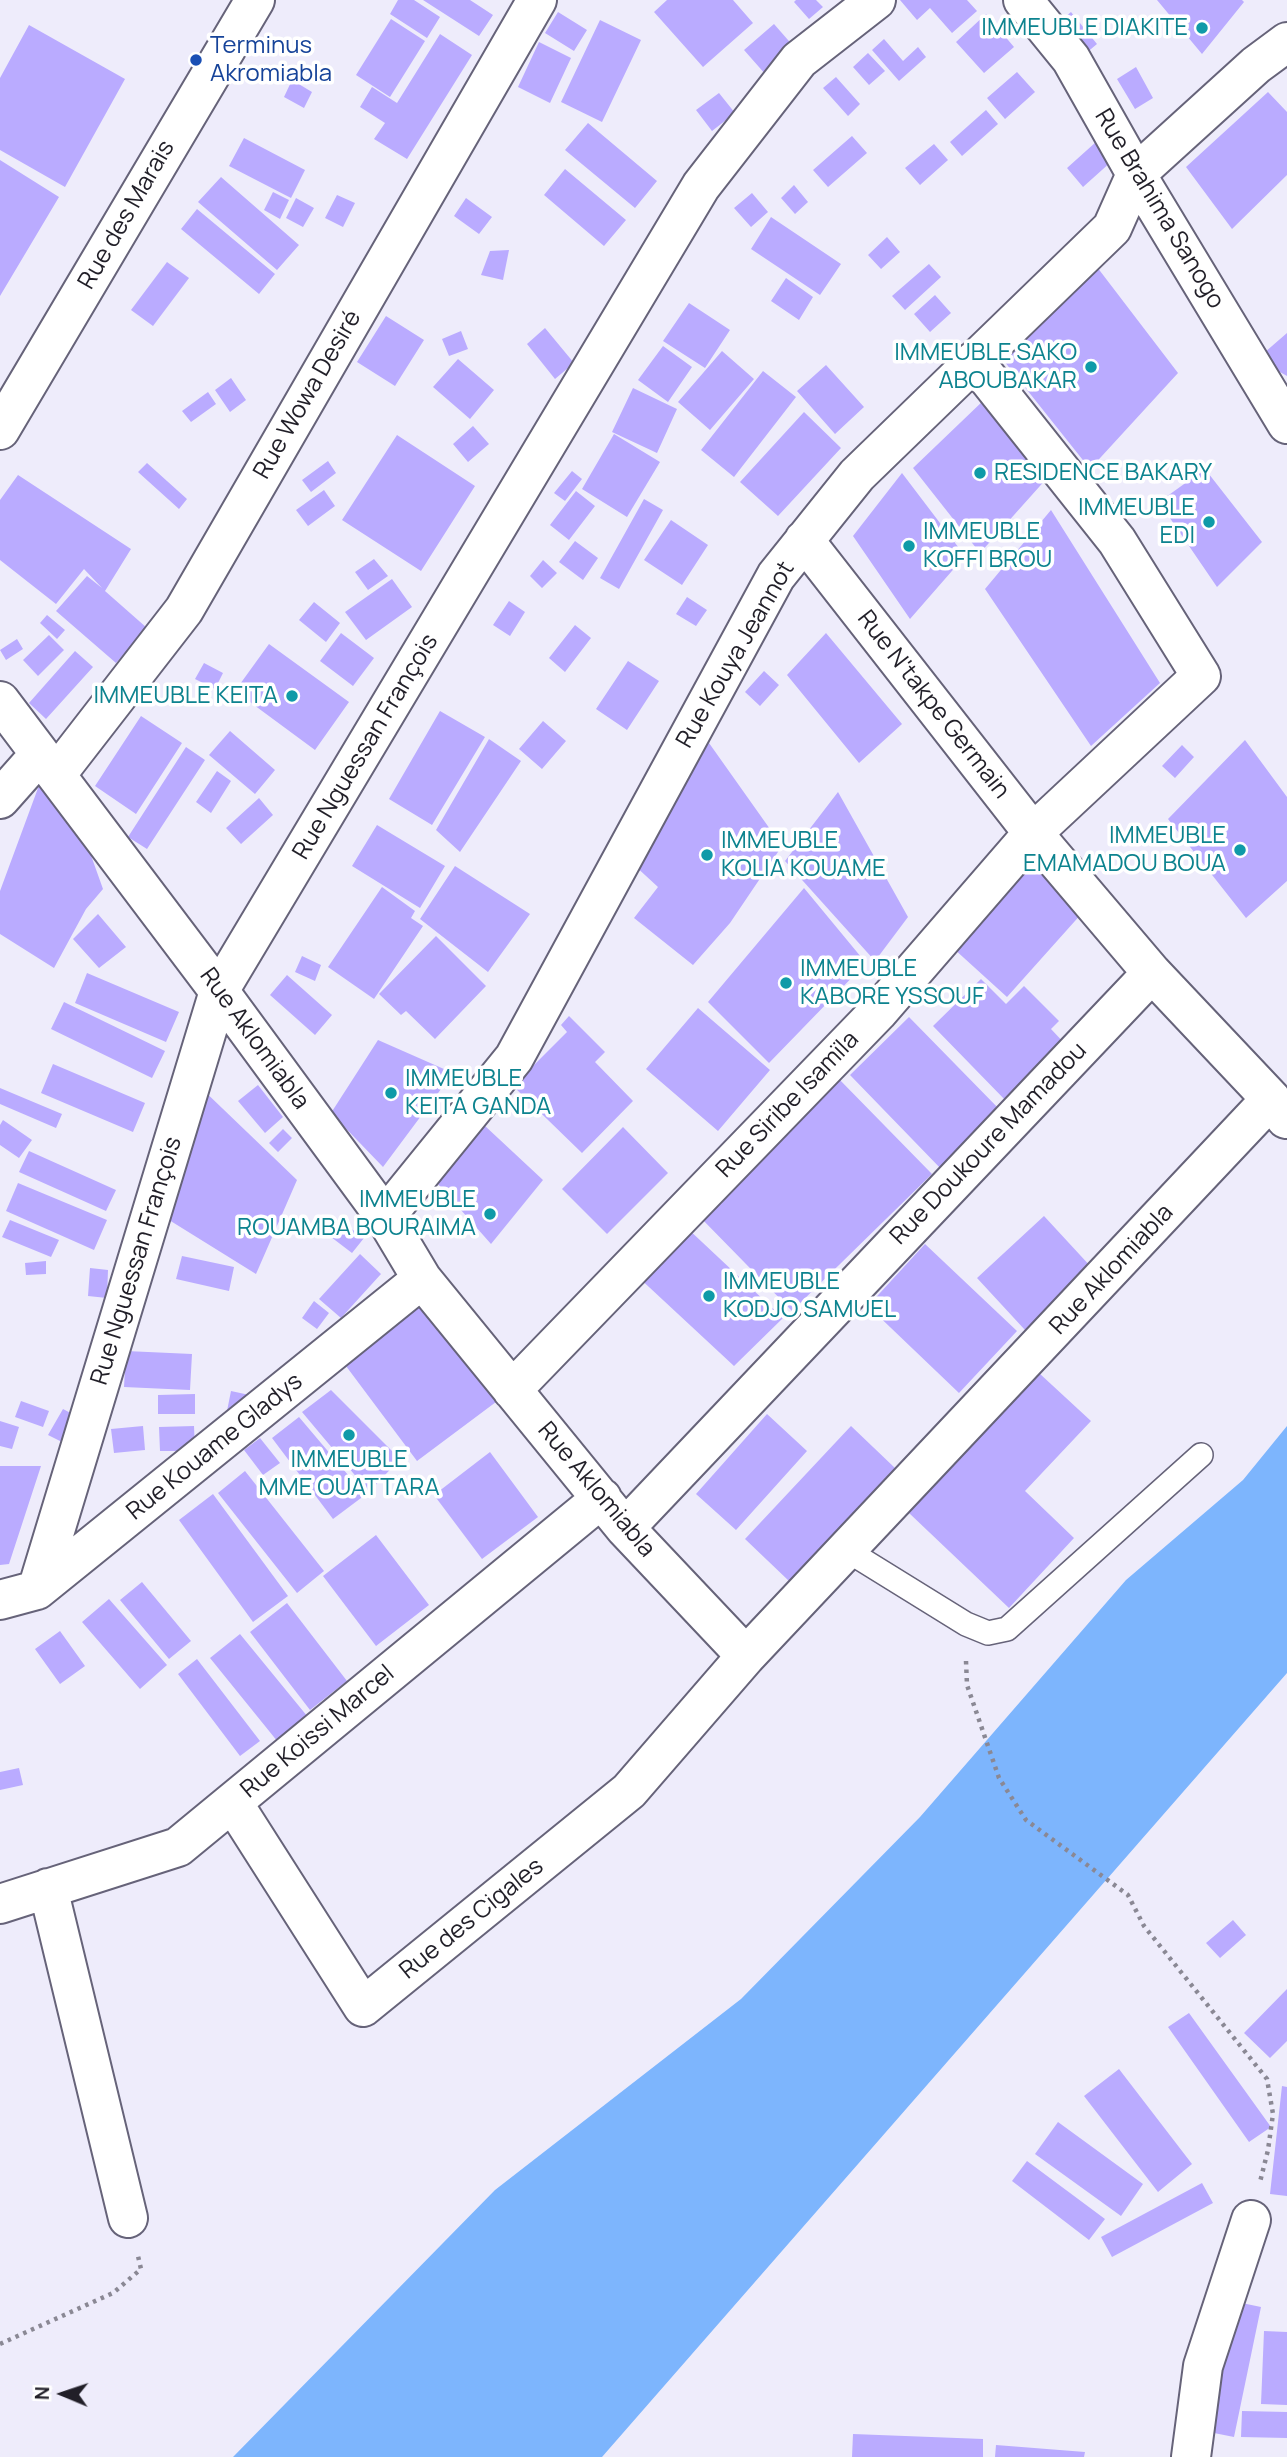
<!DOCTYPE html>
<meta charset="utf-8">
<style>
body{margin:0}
#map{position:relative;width:1287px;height:2457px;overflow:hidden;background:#eeecfb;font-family:Manrope,sans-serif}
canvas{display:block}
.north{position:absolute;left:28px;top:2359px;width:70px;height:70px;-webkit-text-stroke:5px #fff;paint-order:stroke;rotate:272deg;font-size:19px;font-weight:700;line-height:28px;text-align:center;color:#211f28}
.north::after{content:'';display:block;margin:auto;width:24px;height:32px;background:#211f28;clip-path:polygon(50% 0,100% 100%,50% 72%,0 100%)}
</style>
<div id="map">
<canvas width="1287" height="2457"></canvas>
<div class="north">N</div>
</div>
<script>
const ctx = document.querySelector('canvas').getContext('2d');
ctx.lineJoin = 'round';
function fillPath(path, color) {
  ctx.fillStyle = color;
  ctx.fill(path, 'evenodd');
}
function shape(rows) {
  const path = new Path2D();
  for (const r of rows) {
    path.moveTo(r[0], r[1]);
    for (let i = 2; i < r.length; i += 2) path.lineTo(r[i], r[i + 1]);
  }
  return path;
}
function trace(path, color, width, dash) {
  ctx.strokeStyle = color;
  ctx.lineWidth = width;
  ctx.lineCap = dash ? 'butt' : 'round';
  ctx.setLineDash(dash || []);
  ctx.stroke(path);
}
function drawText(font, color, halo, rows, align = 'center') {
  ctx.font = font + ' Manrope,sans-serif';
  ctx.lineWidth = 7;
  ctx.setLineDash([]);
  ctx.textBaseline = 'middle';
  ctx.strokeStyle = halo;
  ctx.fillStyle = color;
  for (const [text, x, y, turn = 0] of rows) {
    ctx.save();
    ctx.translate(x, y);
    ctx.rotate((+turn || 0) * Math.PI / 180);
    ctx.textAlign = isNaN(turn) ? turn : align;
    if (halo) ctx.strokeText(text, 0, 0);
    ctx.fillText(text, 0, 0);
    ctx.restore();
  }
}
fillPath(shape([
 [1287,1426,1287,1673,602,2457,233,2457,495,2190,741,1999,920,1817,1126,1580,1243,1480]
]), '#7db5fd');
fillPath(shape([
 [398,0,414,0,440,17,427,38,390,14],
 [423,0,470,0,493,15,479,36],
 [667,0,733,0,753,23,703,67,654,12],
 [796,0,816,0,823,7,809,19,794,2],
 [900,0,967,0,977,11,952,33,930,8,917,20],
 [1157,0,1242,0,1244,2,1202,54],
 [558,12,587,30,574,51,545,33],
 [1071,12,1097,44,1085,54,1059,22],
 [986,14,1014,47,984,73,956,42],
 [391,19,425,41,390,97,356,75],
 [600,20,641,40,602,122,561,102],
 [774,24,795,48,766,75,744,50],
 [29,25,125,79,65,187,0,150,0,78],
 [440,34,472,55,407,159,374,139,385,123,360,107,372,87,397,103],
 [884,39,903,61,918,47,926,57,899,81,872,50],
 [539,42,571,58,550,103,518,87],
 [868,53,885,71,869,85,853,67],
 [1136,67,1153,98,1135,109,1117,79],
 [1017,72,1035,92,1005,119,987,98],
 [836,77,860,104,848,116,823,88],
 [292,80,312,92,304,108,284,97],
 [1268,92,1287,112,1287,175,1232,229,1186,167],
 [719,93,735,113,712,131,696,110],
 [986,110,998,124,962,156,950,142],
 [588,123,657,181,635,208,565,150],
 [852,136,867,153,828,187,813,170],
 [244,138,305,170,291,198,229,166],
 [1096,142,1112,161,1083,187,1067,168],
 [934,144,948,160,920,185,905,168],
 [0,160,59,197,0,296],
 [565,169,626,220,604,246,544,195],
 [221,177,299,245,277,270,198,202],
 [794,185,808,202,795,214,781,198],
 [273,192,289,200,280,219,264,210],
 [752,193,768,212,751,227,734,208],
 [337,195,355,203,343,227,325,218],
 [296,198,314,208,303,227,286,218],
 [466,198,492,217,479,234,454,216],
 [197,209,275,274,259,294,181,229],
 [771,217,841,264,820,295,751,249],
 [887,237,900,252,881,269,868,255],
 [509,250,503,280,481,275,490,251],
 [167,262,189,278,153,326,131,310],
 [929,264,941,277,905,310,892,296],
 [1097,267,1178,373,1090,469,1004,361],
 [786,278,813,297,799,320,771,301],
 [935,295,951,313,930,332,914,314],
 [689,303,730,330,705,368,663,341],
 [386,316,424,340,395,386,357,362],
 [545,328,574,363,555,379,527,344],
 [461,331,468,349,449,356,442,339],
 [1287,333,1287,376,1257,359],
 [663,346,692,367,668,402,638,380],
 [722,351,754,379,710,430,678,402],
 [458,359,494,390,470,419,433,387],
 [826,365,864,407,835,434,797,391],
 [763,371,796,397,734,477,701,450],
 [231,378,246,400,230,412,215,390],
 [633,388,677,409,657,453,612,432],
 [208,392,216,404,191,422,182,411],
 [985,399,1048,477,980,553,913,468],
 [804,412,841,448,778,516,740,482],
 [473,426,489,444,468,462,453,444],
 [614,434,660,462,627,517,582,489],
 [397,435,475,486,421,571,342,520],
 [328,461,336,473,311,492,302,480],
 [147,463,187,499,179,509,138,472],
 [1205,469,1262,542,1217,587,1159,502],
 [572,471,582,479,565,501,554,493],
 [902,473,965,556,910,619,853,536],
 [18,475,131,549,105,591,147,628,116,663,56,611,87,576,102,588,84,569,56,604,0,560,0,500],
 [324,490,335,506,308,526,296,510],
 [576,491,595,506,569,540,550,525],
 [644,499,663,510,619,589,600,578],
 [1051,510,1160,683,1091,746,985,589],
 [671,520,708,545,682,585,644,560],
 [575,541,598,558,583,580,559,562],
 [374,559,388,576,368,590,355,572],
 [543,560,557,573,542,588,530,576],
 [392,579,412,607,366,640,345,612],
 [687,597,707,610,696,626,676,614],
 [509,601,525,612,510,636,493,625],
 [314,602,340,623,326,642,299,620],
 [47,615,65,630,57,639,40,623],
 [575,625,591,638,565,672,549,658],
 [341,633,374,658,353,686,320,661],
 [826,633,902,724,859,763,787,675],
 [49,635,64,650,38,676,23,660],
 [17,639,23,649,6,660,0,650],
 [269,644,349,702,315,750,235,691],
 [75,651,93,667,46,719,29,703],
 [628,661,659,681,627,730,596,709],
 [204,663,223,673,215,689,195,679],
 [764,671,779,685,760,706,745,692],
 [440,711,485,737,432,825,389,799],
 [141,716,182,743,136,814,95,786],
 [543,721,566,741,542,769,519,749],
 [230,731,275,770,255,794,209,755],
 [489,739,521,761,460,852,436,830],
 [1245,740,1287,797,1287,881,1246,918,1168,819],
 [709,743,782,846,730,923,693,965,634,918,658,887,633,864],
 [1182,745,1194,757,1175,778,1162,766],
 [186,747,205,760,147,849,128,837],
 [217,771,231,781,211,813,196,802],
 [41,780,88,847,103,889,86,909,54,968,0,934,0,891],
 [838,792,908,917,875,961,785,861],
 [259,798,273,815,241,844,226,828],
 [377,825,445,866,420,908,352,866],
 [1030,864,1083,912,1007,997,953,948],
 [455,866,530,914,488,972,420,919],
 [382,887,415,911,411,918,423,926,374,999,328,967],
 [804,888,866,963,769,1063,708,1002],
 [98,914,126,947,99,968,73,939],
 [436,936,486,986,435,1039,406,1011,401,1015,379,994],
 [302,956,321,965,315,981,295,972],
 [87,973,179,1012,166,1042,75,1003],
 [287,975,332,1015,315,1035,270,995],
 [981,979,1006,1004,1024,986,1059,1021,1051,1029,1067,1046,1009,1104,933,1026],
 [64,1002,165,1051,152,1078,51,1029],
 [698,1008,770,1070,718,1131,646,1069],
 [569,1016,605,1052,595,1062,633,1101,582,1153,513,1086,567,1032,561,1025],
 [909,1017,1003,1113,944,1172,850,1075],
 [378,1040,453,1073,383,1167,331,1113],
 [53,1064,145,1103,133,1132,41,1093],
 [837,1077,932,1174,792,1311,698,1215],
 [197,1084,297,1180,256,1274,161,1215],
 [258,1085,283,1117,265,1133,238,1101],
 [0,1088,62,1114,56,1128,0,1104],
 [3,1120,32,1140,19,1158,0,1145,0,1125],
 [484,1125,543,1180,491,1244,438,1184],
 [623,1127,668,1173,607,1234,562,1189],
 [283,1129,292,1138,278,1152,269,1143],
 [29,1151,116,1190,106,1211,19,1172],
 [18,1183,107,1220,94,1250,6,1211],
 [1044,1216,1092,1268,1025,1330,977,1278],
 [10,1220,59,1240,51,1257,2,1237],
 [342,1222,364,1238,352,1253,331,1237],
 [686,1227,783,1318,734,1366,635,1274],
 [925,1244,1017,1331,959,1393,868,1306],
 [360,1254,381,1274,341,1318,319,1299],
 [182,1256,234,1267,229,1291,176,1279],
 [46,1261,46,1274,26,1275,25,1263],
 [90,1268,108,1270,107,1298,88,1296],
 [420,1291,500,1399,417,1461,337,1354],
 [314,1301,329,1313,317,1329,302,1318],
 [126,1351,192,1354,190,1390,124,1387],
 [1039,1373,1091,1421,1025,1491,1074,1538,1009,1608,909,1513],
 [331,1390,400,1459,369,1492,302,1412],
 [231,1391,254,1396,249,1416,227,1411],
 [195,1394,195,1414,158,1414,158,1395],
 [21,1401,49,1411,43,1427,15,1417],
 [63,1409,82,1419,68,1445,48,1435],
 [767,1414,807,1451,736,1530,696,1494],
 [299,1417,365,1495,333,1519,272,1438],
 [0,1421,19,1427,12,1449,0,1446],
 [143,1426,145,1450,114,1453,111,1429],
 [194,1426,195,1451,160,1451,159,1427],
 [851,1426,895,1468,789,1581,745,1539],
 [260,1438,280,1463,263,1475,244,1450],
 [490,1452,538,1517,482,1559,434,1495],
 [0,1466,41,1466,9,1564,0,1565],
 [245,1471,324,1571,297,1593,218,1493],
 [213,1494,288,1596,253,1622,179,1520],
 [376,1535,429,1605,376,1646,323,1576],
 [142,1582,191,1641,169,1659,120,1600],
 [109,1599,167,1665,140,1689,82,1622],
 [287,1603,347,1681,310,1710,250,1632],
 [60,1631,85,1666,60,1684,35,1649],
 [240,1634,312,1722,282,1747,210,1658],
 [197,1659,260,1741,240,1756,178,1674],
 [19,1768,23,1785,0,1790,0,1772],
 [1233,1920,1246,1935,1220,1958,1206,1943],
 [1287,1989,1287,2041,1270,2058,1244,2033],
 [1189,2013,1271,2127,1249,2142,1168,2027],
 [1119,2069,1192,2164,1158,2192,1084,2096],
 [1282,2086,1287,2087,1287,2196,1270,2194],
 [1058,2122,1143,2184,1121,2216,1035,2154],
 [1027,2161,1105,2219,1089,2240,1012,2181],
 [1202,2183,1213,2203,1112,2257,1101,2237],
 [1237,2302,1261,2307,1234,2437,1209,2432],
 [1264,2331,1287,2332,1287,2405,1261,2404],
 [1242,2411,1287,2412,1287,2438,1241,2437],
 [853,2434,983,2439,983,2457,852,2457],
 [996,2445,1085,2452,1084,2457,995,2457]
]), '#baabff');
const service = shape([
 [848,1551,966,1624,988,1633,1007,1629,1201,1455]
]);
const minor = shape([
 [1023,0,1071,59,1136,174,1287,424],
 [804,540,1033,833,1152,973,1271,1099,1286,1119],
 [0,701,219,991,385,1217,422,1279,625,1528,746,1656,1271,1099],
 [56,775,184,610,537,0],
 [0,799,40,754],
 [385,1217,514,1058,776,576,857,475,1112,228,1136,174,1256,65,1287,42],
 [512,1390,878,1012,1033,833,1201,676,1117,541,974,361],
 [625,1528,1152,973],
 [37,1590,219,991,701,186,799,60,876,0],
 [0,1600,37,1590,422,1279],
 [233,1803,363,2007,629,1791,746,1656],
 [48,1888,128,2218],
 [0,1904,178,1847,602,1498],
 [1191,2457,1203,2366,1251,2220]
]);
const tertiary = shape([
 [0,430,255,0]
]);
trace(service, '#666379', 26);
trace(minor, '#666379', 42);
trace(tertiary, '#666379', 42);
trace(shape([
 [966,1661,967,1685,999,1778,1026,1820,1128,1895,1144,1926,1267,2079,1273,2114,1268,2150,1260,2182],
 [0,2344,113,2293,141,2269,138,2256]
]), '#8a8894', 4.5, [3.5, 5]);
trace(service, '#fff', 23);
trace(minor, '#fff', 38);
trace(tertiary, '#fff', 38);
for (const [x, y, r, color] of [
 [1202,28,7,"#0f9aa8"],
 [196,60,7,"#1a4fb4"],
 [1091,367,7,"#0f9aa8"],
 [980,473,7,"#0f9aa8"],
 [1209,522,7,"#0f9aa8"],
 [909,546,7,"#0f9aa8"],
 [292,696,7,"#0f9aa8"],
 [1240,850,7,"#0f9aa8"],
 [707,855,7,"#0f9aa8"],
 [786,983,7,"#0f9aa8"],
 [391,1093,7,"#0f9aa8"],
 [490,1214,7,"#0f9aa8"],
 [709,1296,7,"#0f9aa8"],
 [349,1435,7,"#0f9aa8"]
]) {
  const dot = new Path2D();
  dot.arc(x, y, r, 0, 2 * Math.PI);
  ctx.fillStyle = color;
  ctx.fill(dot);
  trace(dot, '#fff', 2.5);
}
drawText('24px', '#0d838f', '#fff', [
 ["IMMEUBLE DIAKITE",1188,28],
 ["IMMEUBLE SAKO",1077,353],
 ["ABOUBAKAR",1077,381],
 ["RESIDENCE BAKARY",994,473,"left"],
 ["IMMEUBLE",1195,508],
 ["EDI",1195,536],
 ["IMMEUBLE",923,532,"left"],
 ["KOFFI BROU",923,560,"left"],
 ["IMMEUBLE KEITA",278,696],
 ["IMMEUBLE",1226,836],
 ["EMAMADOU BOUA",1226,864],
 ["IMMEUBLE",721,841,"left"],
 ["KOLIA KOUAME",721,869,"left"],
 ["IMMEUBLE",800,969,"left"],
 ["KABORE YSSOUF",800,997,"left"],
 ["IMMEUBLE",405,1079,"left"],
 ["KEITA GANDA",405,1107,"left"],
 ["IMMEUBLE",476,1200],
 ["ROUAMBA BOURAIMA",476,1228],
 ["IMMEUBLE",723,1282,"left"],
 ["KODJO SAMUEL",723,1310,"left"],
 ["IMMEUBLE",349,1460,"center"],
 ["MME OUATTARA",349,1488,"center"]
], 'right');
drawText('24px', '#164399', '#fff', [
 ["Terminus",210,46],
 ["Akromiabla",210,74]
], 'left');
drawText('24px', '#211f28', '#fff', [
 ["Rue Brahima Sanogo",1159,209,59],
 ["Rue des Marais",127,215,-60],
 ["Rue Wowa Desiré",308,395,-60],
 ["Rue Kouya Jeannot",736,655,-60],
 ["Rue N'takpe Germain",933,705,52],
 ["Rue Nguessan François",366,747,-59],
 ["Rue Aklomiabla",254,1039,54],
 ["Rue Siribe Isamïla",788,1105,-46],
 ["Rue Doukoure Mamadou",989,1144,-46],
 ["Rue Nguessan François",137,1261,-73],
 ["Rue Aklomiabla",1112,1270,-47],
 ["Rue Kouame Gladys",215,1447,-39],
 ["Rue Aklomiabla",596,1490,50],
 ["Rue Koissi Marcel",318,1732,-40],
 ["Rue des Cigales",472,1919,-39]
]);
</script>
